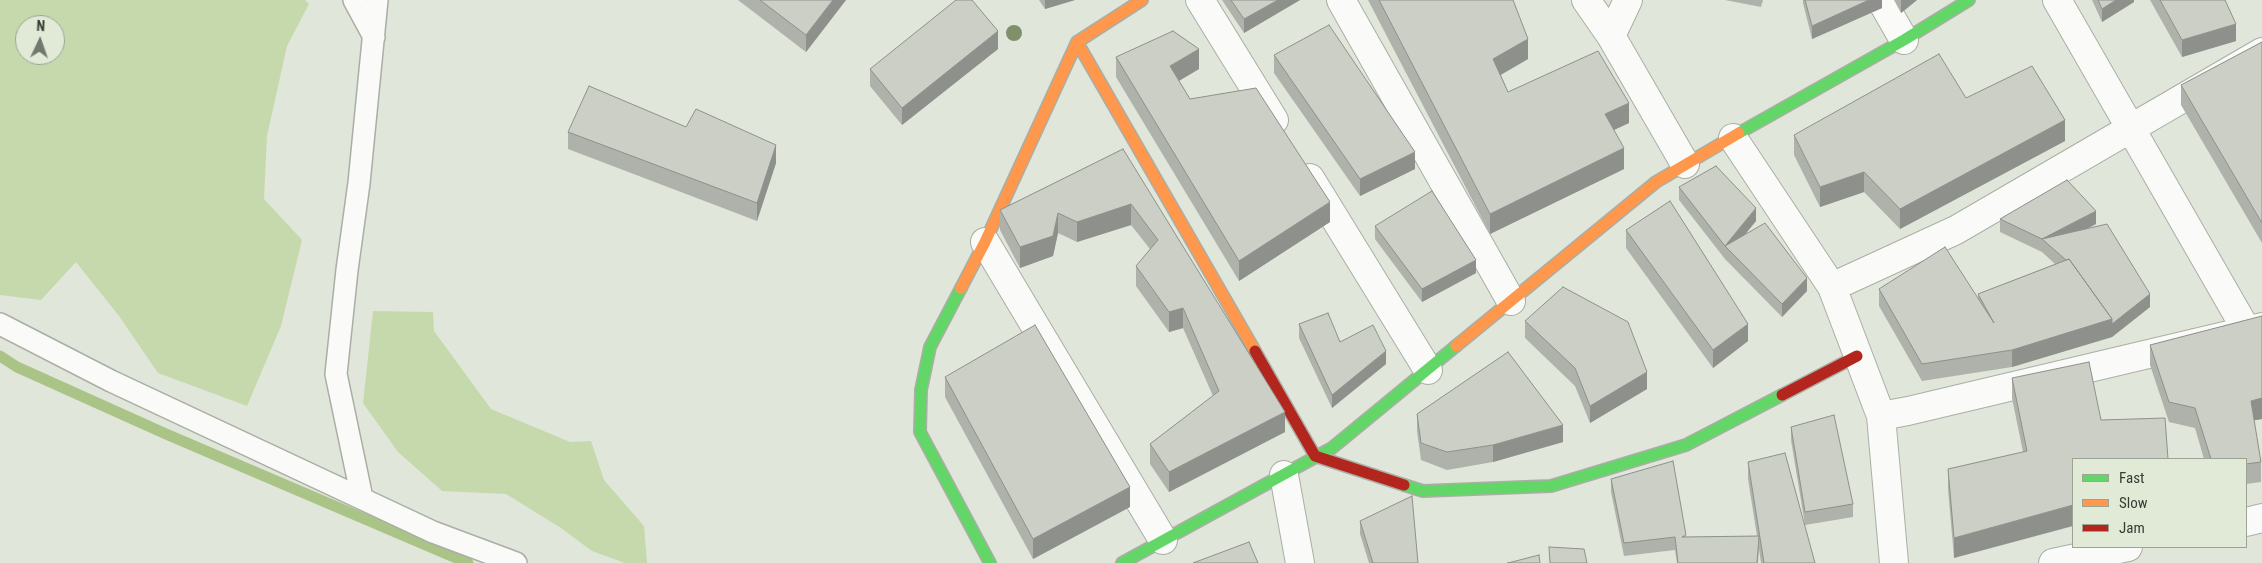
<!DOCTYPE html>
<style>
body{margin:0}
#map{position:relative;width:2262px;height:563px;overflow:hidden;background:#e0e6da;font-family:"Roboto Condensed",sans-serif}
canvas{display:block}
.legend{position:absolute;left:2072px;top:458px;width:175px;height:90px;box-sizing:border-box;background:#e0ead6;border:1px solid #9da495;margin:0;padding:6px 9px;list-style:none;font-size:15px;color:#393c34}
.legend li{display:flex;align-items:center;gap:10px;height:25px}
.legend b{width:25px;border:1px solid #9da495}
.north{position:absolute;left:15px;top:15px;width:50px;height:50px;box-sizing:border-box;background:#e0ead6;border:1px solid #9da495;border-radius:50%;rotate:3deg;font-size:14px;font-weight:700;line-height:20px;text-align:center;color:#393c34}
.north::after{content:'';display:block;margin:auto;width:18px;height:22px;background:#73786e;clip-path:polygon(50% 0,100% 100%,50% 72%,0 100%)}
</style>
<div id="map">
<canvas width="2262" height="563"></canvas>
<ul class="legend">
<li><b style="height:6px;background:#63d668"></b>Fast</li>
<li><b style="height:6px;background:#ff974d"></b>Slow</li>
<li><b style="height:6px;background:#b3261e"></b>Jam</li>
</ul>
<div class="north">N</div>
</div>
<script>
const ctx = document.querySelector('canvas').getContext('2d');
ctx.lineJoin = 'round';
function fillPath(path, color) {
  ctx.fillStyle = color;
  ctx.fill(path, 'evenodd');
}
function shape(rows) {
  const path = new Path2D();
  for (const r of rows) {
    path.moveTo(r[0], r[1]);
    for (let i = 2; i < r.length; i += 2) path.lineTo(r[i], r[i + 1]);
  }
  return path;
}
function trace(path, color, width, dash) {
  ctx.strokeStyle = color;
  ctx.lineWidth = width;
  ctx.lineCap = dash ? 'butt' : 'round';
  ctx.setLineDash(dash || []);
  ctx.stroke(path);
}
fillPath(shape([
 [0,0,305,0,309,4,287,46,267,136,264,199,302,240,281,326,247,406,158,373,119,316,76,262,41,300,0,295],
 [25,25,55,25,55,55,25,55],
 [373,311,433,312,434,331,491,409,570,442,591,441,604,480,644,526,647,563,625,563,592,551,561,528,506,494,442,491,398,452,363,403]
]), '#c6d9ad');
trace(shape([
 [0,356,17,367,166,434,468,563]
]), '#aac387', 11);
const lane = shape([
 [354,0,374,37],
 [0,324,111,381,433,532,516,563],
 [362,498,336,374,347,270,359,183,377,0]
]);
const street = shape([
 [1200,0,1274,120],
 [1341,0,1511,301],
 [1586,0,1611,36,1685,164],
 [1881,0,1904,40],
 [2057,0,2247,331],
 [1611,36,1628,0],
 [1733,138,1832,287,1881,416,1908,411,2262,327],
 [1310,178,1428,370],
 [985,242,1163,540],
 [1832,287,1956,230,2262,52],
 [1881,416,1894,563],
 [1284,475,1300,563],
 [2246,522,2262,518],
 [2053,563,2128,547]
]);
const fast = shape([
 [1739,133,1904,40,1969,0],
 [961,288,930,347,921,390,920,432,990,563],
 [1404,485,1423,491,1551,486,1686,445,1782,395],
 [1122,563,1332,448,1456,346]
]);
const slow = shape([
 [1077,42,1255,351],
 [961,288,985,242,1077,42,1142,0],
 [1456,346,1656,182,1739,133]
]);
const jam = shape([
 [1255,351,1315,456,1404,485],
 [1782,395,1857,356]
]);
trace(lane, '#aaaea5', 24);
trace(street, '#aaaea5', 30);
trace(fast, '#aaaea5', 14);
trace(slow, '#aaaea5', 14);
trace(jam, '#aaaea5', 14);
trace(lane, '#fafbf9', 21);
trace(street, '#fafbf9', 28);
trace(fast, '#63d668', 11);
trace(slow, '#ff974d', 11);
trace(jam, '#b3261e', 11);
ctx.fillStyle = '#82906a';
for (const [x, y] of [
 [1014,33]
]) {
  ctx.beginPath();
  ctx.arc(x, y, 8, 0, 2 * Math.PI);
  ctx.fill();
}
fillPath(shape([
 [738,0,846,0,806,52],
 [1039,0,1075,0,1045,9],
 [1222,0,1300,0,1244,33],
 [1368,0,1513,0,1528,59,1501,75,1508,92,1629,123,1614,130,1624,169,1490,234],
 [1725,0,1763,0,1761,7],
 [1803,0,1882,0,1882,8,1812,39,1803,3],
 [1894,0,1917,0,1901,13],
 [2092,0,2134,0,2134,2,2102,22],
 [2150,0,2225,0,2236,41,2182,57],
 [2262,42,2262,243,2181,105,2181,85],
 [998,49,902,125,870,86,870,69],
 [1274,55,1415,169,1360,196,1274,73],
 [1116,57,1199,69,1179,81,1190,99,1330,222,1239,281,1116,77],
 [1966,98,2065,141,1900,229,1864,192,1820,207,1794,155,1794,135],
 [686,127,776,163,757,221,568,149,568,132],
 [1123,149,1285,432,1169,492,1150,464,1150,444,1213,396,1183,328,1169,332,1136,286,1136,266,1150,249,1131,225,1077,242,1058,233,1053,256,1020,268,1000,230,1000,210],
 [1679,187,1756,221,1745,234,1807,291,1782,317,1725,259,1679,200],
 [2000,219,2096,224,2088,228,2150,307,2112,337,2012,367,1922,381,1879,306,1879,289,1978,297,1978,294,2055,264,2042,252,2000,232],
 [1375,226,1476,273,1422,302,1375,239],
 [1626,230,1748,341,1713,368,1626,248],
 [2262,316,2262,419,2254,420,2261,462,2261,482,2246,484,2246,459,2204,459,2195,428,2169,422,2150,365,2150,345],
 [1525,321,1647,389,1590,423,1575,386,1525,338],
 [1299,324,1340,342,1386,364,1332,408,1299,338],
 [945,377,1130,507,1033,559,945,397],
 [2012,378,2101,420,1954,558,1948,489,1948,469,2023,452,2012,398],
 [1417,414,1563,442,1493,462,1447,470,1421,460,1417,431],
 [1791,427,1853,504,1853,517,1805,525,1791,440],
 [1748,462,1815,563,1761,563,1759,549,1758,563,1677,563,1675,550,1624,556,1611,492,1611,479,1686,537,1757,536,1748,479],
 [1360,521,1418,563,1369,563,1360,534]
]), '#afb2aa');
fillPath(shape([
 [833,0,846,0,806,52,806,35],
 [1045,0,1075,0,1045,9],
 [1278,0,1300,0,1244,33,1244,19],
 [1869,0,1882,0,1882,8,1812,39,1812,26],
 [1901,0,1917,0,1901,13],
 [2116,0,2134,0,2134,2,2102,22,2102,9],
 [2236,24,2236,41,2182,57,2182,40],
 [998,31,998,49,902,125,902,108],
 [1528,39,1528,59,1493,79,1493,59],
 [1199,49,1199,69,1170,86,1170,66],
 [1629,103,1629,123,1605,134,1605,114],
 [2065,120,2065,141,1900,229,1900,209],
 [776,145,776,163,757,221,757,203],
 [1624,148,1624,169,1490,234,1490,214],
 [1415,152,1415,169,1360,196,1360,179],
 [1864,172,1864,192,1820,207,1820,187],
 [1330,202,1330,222,1239,281,1239,261],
 [1131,204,1131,225,1077,242,1077,222],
 [1756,208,1756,221,1731,252,1725,246],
 [2096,211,2096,224,2051,247,2042,239],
 [1058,213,1058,233,1053,256,1020,268,1020,247],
 [1476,260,1476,273,1422,302,1422,289],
 [1807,278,1807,291,1782,317,1782,304],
 [2150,294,2150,307,2112,337,2012,367,2012,350],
 [1183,308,1183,328,1169,332,1169,312],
 [1748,324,1748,341,1713,368,1713,350],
 [1386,351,1386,364,1332,408,1332,395],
 [1647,372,1647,389,1590,423,1590,406],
 [2262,398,2262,419,2251,421,2251,401],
 [1285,412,1285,432,1169,492,1169,472],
 [1563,425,1563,442,1493,462,1493,445],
 [1130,487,1130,507,1033,559,1033,539],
 [2073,505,2073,526,1954,558,1954,538]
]), '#8e918b');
const building = shape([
 [760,0,833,0,806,35,760,0],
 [956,0,972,0,998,31,902,108,870,69,956,0],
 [1231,0,1278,0,1244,19,1231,0],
 [1379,0,1513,0,1528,39,1493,59,1508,92,1598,51,1629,103,1605,114,1624,148,1490,214,1379,0],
 [1805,0,1869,0,1812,26,1805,0],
 [2098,0,2116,0,2102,9,2098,0],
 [2160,0,2225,0,2236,24,2182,40,2160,0],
 [1329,25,1415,152,1360,179,1274,55,1329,25],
 [1173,31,1199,49,1170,66,1190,99,1256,88,1330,202,1239,261,1116,57,1173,31],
 [2262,42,2262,223,2181,85,2262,42],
 [1939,54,1966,98,2032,66,2065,120,1900,209,1864,172,1820,187,1794,135,1939,54],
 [589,86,686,127,696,109,776,145,757,203,568,132,589,86],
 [1123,149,1285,412,1169,472,1150,444,1219,391,1183,308,1169,312,1136,266,1158,240,1131,204,1077,222,1058,213,1053,236,1020,247,1000,210,1123,149],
 [1716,166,1756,208,1725,246,1765,223,1807,278,1782,304,1725,246,1679,187,1716,166],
 [2067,180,2096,211,2042,239,2107,224,2150,294,2112,324,2112,319,2069,259,2066,260,2042,239,2000,219,2067,180],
 [1432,191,1476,260,1422,289,1375,226,1432,191],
 [1670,201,1748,324,1713,350,1626,230,1670,201],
 [1945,247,1994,323,1978,294,2069,259,2112,319,2012,350,1922,364,1879,289,1945,247],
 [1563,287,1628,322,1647,372,1590,406,1575,368,1525,321,1563,287],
 [1328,313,1340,342,1373,325,1386,351,1332,395,1299,324,1328,313],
 [2262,316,2262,398,2251,401,2261,462,2246,464,2246,459,2211,459,2195,408,2169,402,2150,345,2262,316],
 [1035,325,1130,487,1033,539,945,377,1035,325],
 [1508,352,1563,425,1493,445,1447,452,1421,443,1417,414,1508,352],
 [2089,362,2101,420,2165,418,2168,459,2073,459,2073,505,1954,538,1948,469,2027,451,2012,378,2089,362],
 [1834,415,1853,504,1805,512,1791,427,1834,415],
 [1785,453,1815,563,1764,563,1748,462,1785,453],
 [1673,461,1686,535,1682,537,1759,536,1757,563,1678,563,1675,537,1624,543,1611,479,1673,461],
 [1412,496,1418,563,1373,563,1360,521,1412,496],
 [1249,542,1258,563,1193,563,1249,542],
 [1549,547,1584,549,1587,563,1550,563,1549,547],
 [1539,555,1540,563,1507,563,1508,563,1539,555]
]);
fillPath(building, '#cbcfc6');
trace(building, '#8e918b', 1);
</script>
